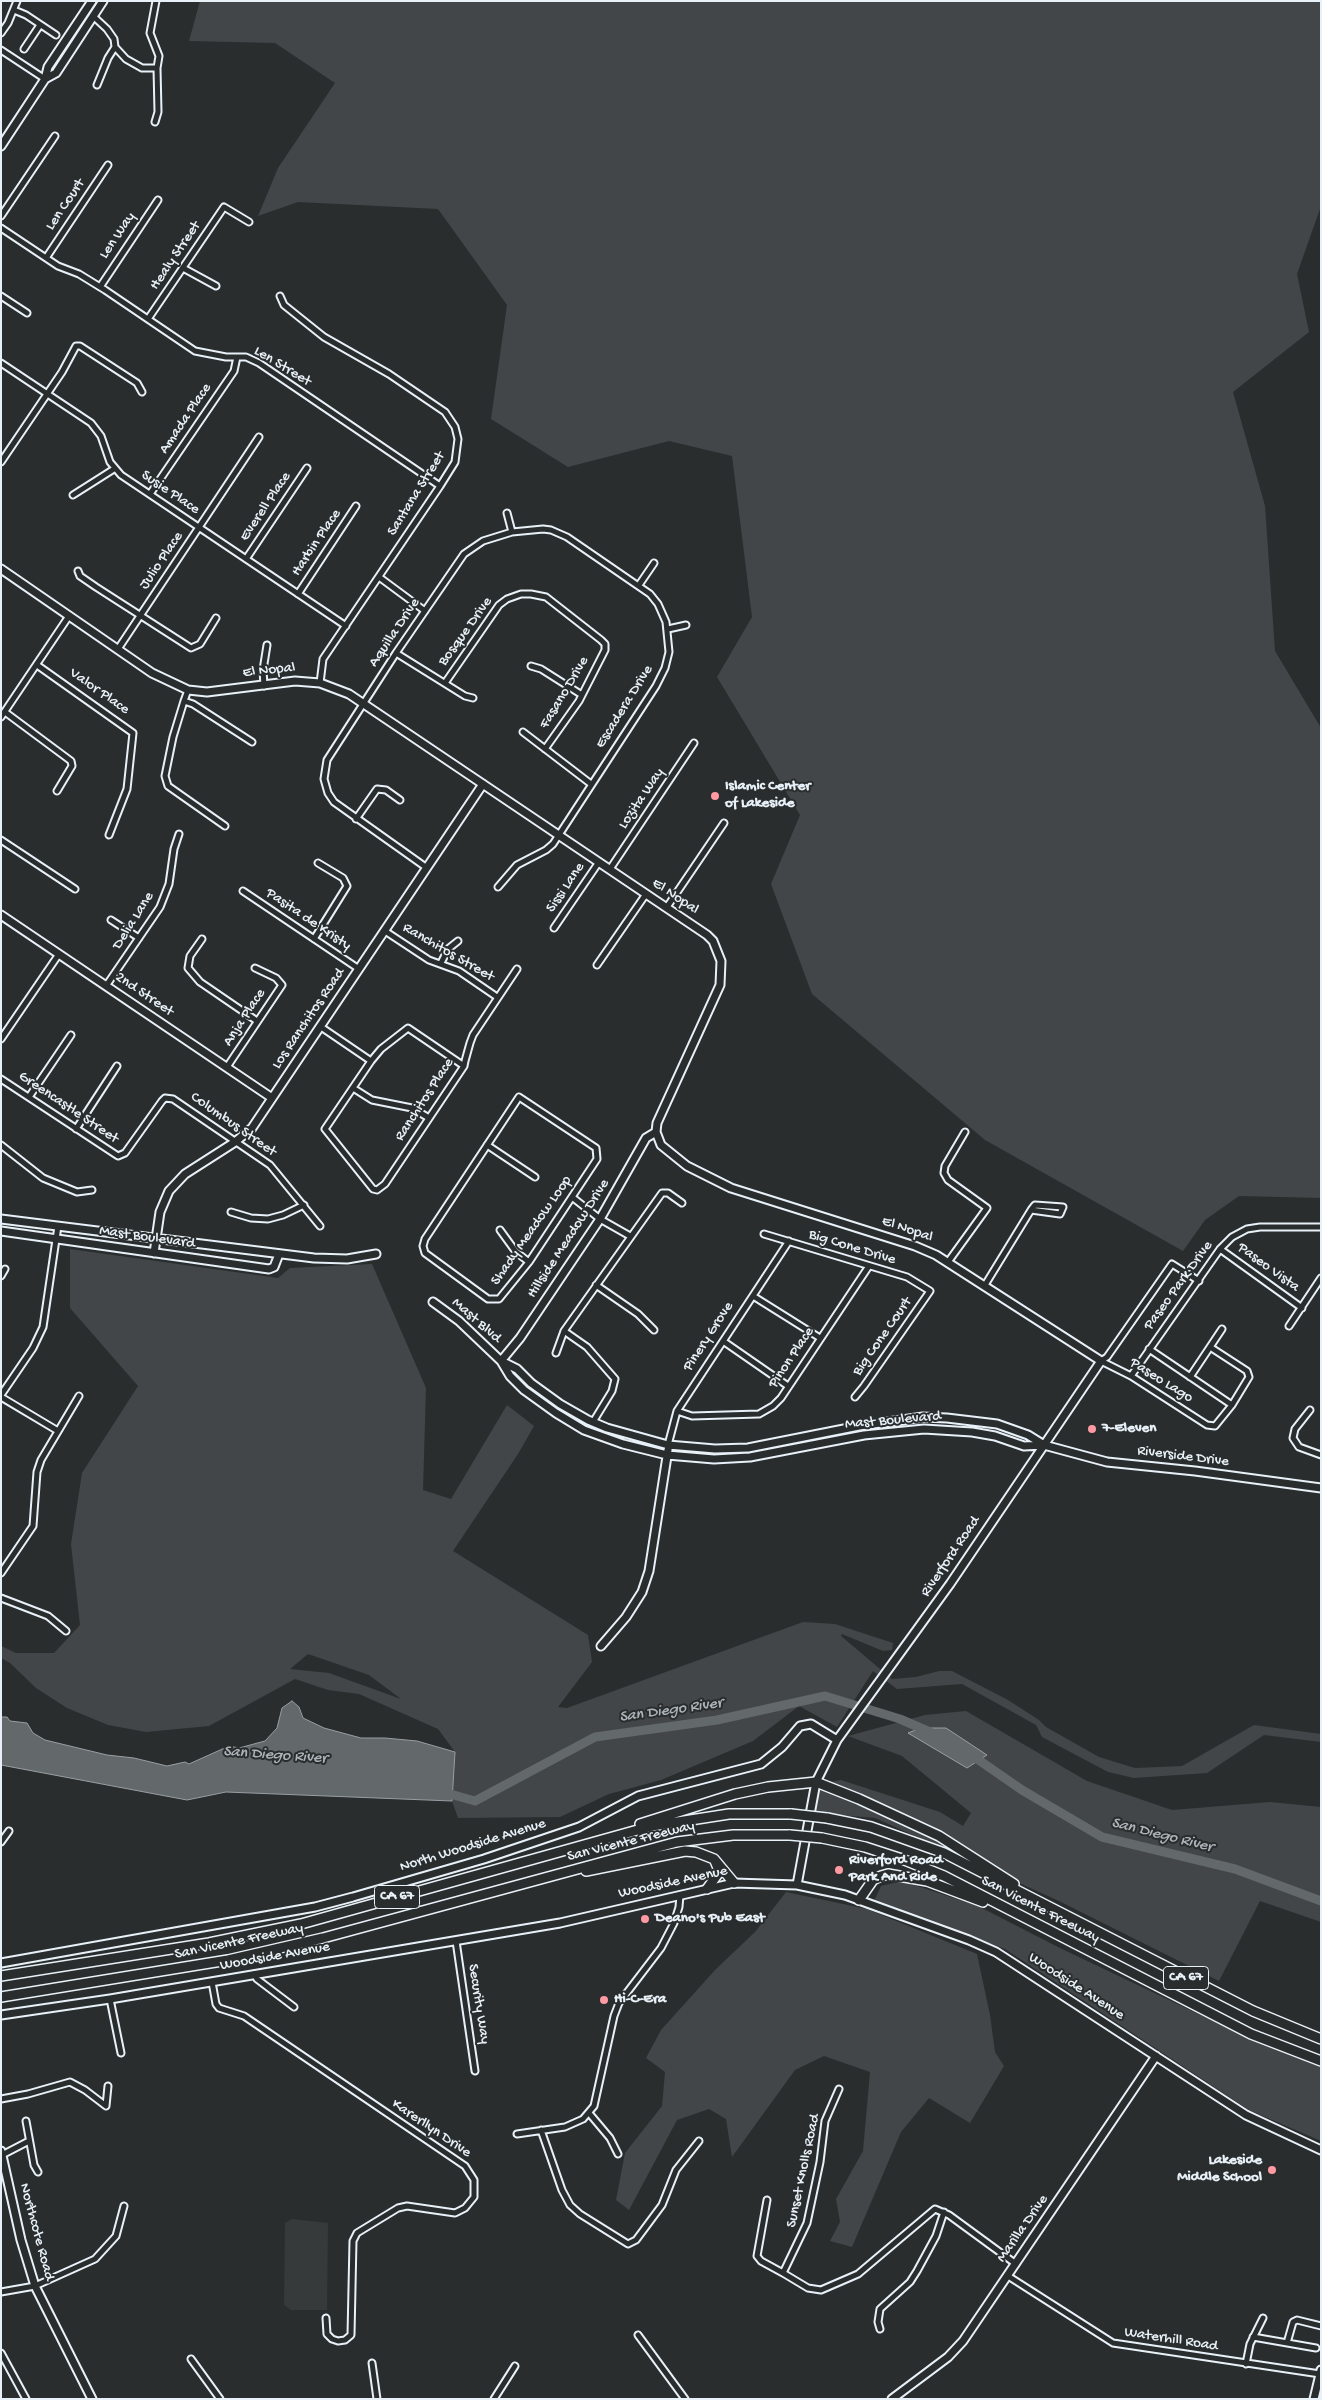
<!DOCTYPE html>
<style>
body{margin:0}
#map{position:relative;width:1322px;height:2400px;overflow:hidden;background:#2a2d2e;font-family:"Gochi Hand",sans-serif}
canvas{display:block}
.frame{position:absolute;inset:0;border:2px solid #e8f1f8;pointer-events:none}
</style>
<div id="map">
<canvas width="1322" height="2400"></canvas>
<div class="frame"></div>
</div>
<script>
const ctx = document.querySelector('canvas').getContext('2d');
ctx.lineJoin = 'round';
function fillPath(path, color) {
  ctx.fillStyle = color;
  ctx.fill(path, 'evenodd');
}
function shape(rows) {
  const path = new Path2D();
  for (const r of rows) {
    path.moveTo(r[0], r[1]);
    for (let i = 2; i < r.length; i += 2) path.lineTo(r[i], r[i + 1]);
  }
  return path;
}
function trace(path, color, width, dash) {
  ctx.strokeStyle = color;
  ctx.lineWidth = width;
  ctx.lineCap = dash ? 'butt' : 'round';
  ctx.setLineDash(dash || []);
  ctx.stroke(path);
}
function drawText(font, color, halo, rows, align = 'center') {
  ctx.font = font + ' "Gochi Hand",sans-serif';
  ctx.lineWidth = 4;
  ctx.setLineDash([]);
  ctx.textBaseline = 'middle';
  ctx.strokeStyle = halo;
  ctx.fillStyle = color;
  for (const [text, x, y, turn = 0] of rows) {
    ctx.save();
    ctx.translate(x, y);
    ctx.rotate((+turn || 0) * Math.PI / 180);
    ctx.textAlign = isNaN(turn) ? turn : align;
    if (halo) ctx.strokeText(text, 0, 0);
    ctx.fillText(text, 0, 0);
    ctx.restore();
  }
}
fillPath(shape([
 [292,2219,328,2223,327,2310,291,2310,284,2305,285,2223]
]), '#363a3b');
fillPath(shape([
 [200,1,1321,1,1321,206,1297,274,1309,332,1233,392,1265,506,1275,651,1321,728,1321,1198,1239,1196,1205,1220,1183,1251,985,1140,812,994,771,884,800,815,717,677,752,617,732,456,669,441,568,467,491,419,507,305,438,209,298,202,258,216,278,168,335,83,275,43,189,41],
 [70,1249,278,1278,290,1268,372,1264,426,1388,423,1490,451,1499,507,1405,534,1426,518,1454,453,1551,588,1635,592,1662,558,1707,567,1708,803,1622,835,1624,893,1643,892,1650,883,1651,842,1634,841,1636,892,1679,916,1677,939,1671,952,1671,1008,1700,1039,1720,1046,1727,1099,1757,1135,1768,1182,1766,1254,1725,1321,1734,1321,1742,1264,1735,1207,1773,1134,1778,1108,1772,1042,1737,1036,1725,962,1684,897,1689,873,1671,837,1727,799,1706,753,1741,661,1780,609,1794,560,1817,458,1818,452,1801,455,1752,438,1729,359,1694,328,1690,295,1679,209,1726,146,1732,108,1725,67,1708,36,1688,10,1663,1,1658,1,1646,16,1653,54,1653,80,1625,71,1544,82,1473,138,1386,70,1308],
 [308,1654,369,1675,401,1699,329,1673,290,1669],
 [966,1711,1087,1781,1172,1810,1270,1802,1321,1807,1321,1922,1260,1901,1219,1981,1059,1901,875,1818,815,1813,820,1784,841,1780,940,1812,963,1826,971,1813,902,1756,848,1736,925,1715],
 [902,1881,978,1906,1060,1948,1232,2030,1321,2064,1321,2141,1249,2110,1005,1949,874,1901,881,1886],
 [786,1892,867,1909,977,1954,990,2015,995,2052,1004,2066,970,2123,929,2098,901,2132,852,2247,830,2241,840,2222,836,2199,863,2151,870,2072,824,2056,795,2070,732,2157,726,2119,709,2109,677,2120,629,2210,616,2200,625,2153,662,2106,665,2072,646,2058,661,2030,715,1970,755,1932]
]), '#424648');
const water = shape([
 [292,1701,299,1707,303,1718,324,1728,361,1738,385,1738,417,1741,455,1752,452,1801,226,1792,187,1800,1,1765,1,1717,7,1717,10,1721,27,1723,33,1733,45,1740,107,1755,134,1758,167,1766,185,1762,189,1764,229,1746,239,1748,265,1741,277,1728,282,1708,292,1701],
 [921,1728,946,1728,987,1755,967,1768,908,1733,921,1728]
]);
fillPath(water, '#63686b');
trace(water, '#989fa3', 1);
trace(shape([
 [970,1754,1022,1790,1102,1837,1235,1869,1321,1901],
 [443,1792,475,1801,595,1737,717,1720,825,1696,900,1719,930,1732]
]), '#63686b', 9);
const street = shape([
 [14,10,26,15,56,35],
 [93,16,107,29,114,39,115,47,126,59,142,68,157,68],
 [1,33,8,23,17,1],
 [24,49,40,25],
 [1,50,45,79],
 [97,85,108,58,115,47],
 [155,122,158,112,157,68,159,56,150,33,156,1],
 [1,216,55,136],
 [1,228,58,266,79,274,105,290,195,351,226,357,246,357,259,363,440,486],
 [46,258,108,165],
 [183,268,216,286],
 [100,287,158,200],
 [1,296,27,313],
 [280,296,284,305,324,337,389,374,445,412,455,427,458,439,455,462,440,486,323,659,320,683],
 [148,319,224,207,249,222],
 [1,363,91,423,101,436,110,462,121,475,346,626],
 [1,462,62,372,76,346,80,346,137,383,142,392],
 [150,494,234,371,237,357],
 [73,495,114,469],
 [507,513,512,532],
 [246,559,307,468],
 [78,571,80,576,96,587,191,648,200,644,216,618],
 [379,577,425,611],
 [639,585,654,563],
 [298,594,356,506],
 [668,629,686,625],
 [118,649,259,437],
 [396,653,465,696,473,698],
 [37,665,133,733,127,789,109,835],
 [531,666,541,669,582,695],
 [445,683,499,605,507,599,521,594,531,594,546,597,601,640,605,644,605,650,579,701,545,749],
 [264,686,263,670,267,645],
 [188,690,184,701,193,704,252,742],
 [184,701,173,737,165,776,168,786,225,826],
 [5,712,71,761,72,766,57,791],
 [1,717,69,616],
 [523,732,591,784],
 [356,819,377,789,386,790,400,800],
 [1,840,75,889],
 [427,868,334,802,328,793,324,779,327,760,396,653,464,554,483,541,512,532,543,529,551,530,567,537,650,594,658,604,666,622,669,652,665,668,656,686,553,844,546,850,517,865,498,887],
 [610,869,694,743],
 [243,891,359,969],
 [667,907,724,823],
 [111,920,139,938],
 [554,928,599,862],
 [385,931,429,960,459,971,497,997],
 [202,939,190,956,188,968,200,982,257,1021],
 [314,939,347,886,343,878,318,863],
 [441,963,448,949,458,941],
 [597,965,646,894],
 [106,986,160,907,169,884,174,849,179,834],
 [321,1027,371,1061],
 [1,1039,59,954],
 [464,1066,408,1028,381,1049,371,1061,325,1129,373,1189,377,1190,385,1184,462,1069,464,1066,465,1061,470,1043,473,1035,517,969],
 [227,1067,282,985,276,978,255,968],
 [1,1079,118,1156,125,1153,162,1101,165,1098,173,1099,270,1165,320,1226],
 [353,1088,372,1100,412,1108,429,1118],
 [29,1097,71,1035],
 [519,1097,596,1148,597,1159,529,1262,499,1299,488,1299,425,1253,423,1246,425,1239,519,1097],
 [76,1129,117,1066],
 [1,1145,43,1178,77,1192,92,1190],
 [487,1145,535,1177],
 [572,1197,600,1219,630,1236],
 [231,1212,251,1218,268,1219,283,1215,304,1205],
 [500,1230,516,1252,529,1262],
 [764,1234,907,1277,930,1291,864,1386,855,1397],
 [1220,1249,1302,1308],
 [948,1262,987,1208,948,1180,944,1173,945,1166,965,1132],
 [1,1276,5,1269],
 [1199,1281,1172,1264,1107,1357,1101,1361,1131,1376,1207,1425,1215,1426,1232,1405,1249,1377,1247,1371,1210,1347],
 [596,1285,638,1314,654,1330],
 [985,1285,1031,1210,1034,1206,1035,1205,1063,1207,1060,1214,1031,1210],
 [753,1296,820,1338],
 [1289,1326,1321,1278],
 [564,1331,587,1347,615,1379,612,1391,593,1422],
 [723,1341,788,1386],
 [1149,1349,1232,1405],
 [556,1353,564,1331,662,1193,668,1193,682,1203],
 [1131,1376,1220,1249,1232,1237,1247,1229,1260,1227,1321,1227],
 [1190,1377,1222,1329],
 [1,1395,33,1348,43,1327,58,1226],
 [1,1397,58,1431],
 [1310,1410,1295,1429,1293,1438,1299,1447,1321,1455],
 [677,1411,692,1416,759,1414,773,1406,781,1398,869,1266],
 [668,1445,677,1411,789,1241],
 [1,1573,33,1526,37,1472,41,1460,79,1396],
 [1,1598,48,1616,66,1631],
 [1,1842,9,1831],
 [456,1941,475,2071],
 [254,1974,257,1979,294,2007],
 [212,1982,216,2004,219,2008,244,2016,465,2166,474,2180,474,2197,465,2208,455,2213,407,2206,398,2208,357,2233,353,2241,351,2335,345,2340,338,2341,332,2339,327,2334,326,2318],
 [110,1999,121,2053],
 [839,2089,825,2121,820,2162,807,2223,783,2273,808,2288,821,2290,858,2274,935,2209,949,2215,1016,2264],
 [1,2099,28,2094,70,2082,85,2090,106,2106,108,2086],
 [589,2113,610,2138,618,2154],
 [26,2121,34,2165,38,2172],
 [541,2130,562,2190,570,2205,580,2214,628,2244,636,2240,662,2205,676,2170,699,2141],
 [517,2134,565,2127,583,2119,594,2106,614,2016,619,2003,661,1948,674,1923,679,1907,680,1895],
 [2,2155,29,2141],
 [767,2200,757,2256,761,2261,783,2273],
 [1008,2276,1113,2343,1320,2374],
 [1,2292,35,2286,95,2259,116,2236,124,2206],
 [880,2329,878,2322,880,2309,910,2282,917,2271,936,2236,944,2212],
 [638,2335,685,2399],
 [1253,2337,1316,2348],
 [1287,2343,1293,2322,1297,2320,1321,2326],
 [1,2353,26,2399],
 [191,2359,220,2399],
 [372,2363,377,2399],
 [1246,2364,1250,2344,1263,2318],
 [494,2399,515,2366]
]);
const secondary = shape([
 [45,79,56,73,103,1],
 [1,146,45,79,48,67,92,1],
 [1,569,152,673,188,690,207,692,295,681,320,683,349,694,707,935,713,941,721,961,720,985,657,1123,656,1132,661,1145,687,1166,731,1188,915,1246,936,1255,1101,1361,950,1584,837,1740,816,1782,797,1885],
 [1,915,272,1098],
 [1,1219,314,1258,347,1259,376,1254],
 [1,1231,269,1269,274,1267,279,1254],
 [154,1253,160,1212,169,1191,185,1174,235,1142,252,1128,483,784],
 [433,1302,459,1321,501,1361,517,1369,531,1383,560,1404,588,1420,607,1428,668,1445,715,1449,748,1448,859,1426,923,1417,947,1418,997,1424,1028,1435,1044,1445,1107,1462,1195,1471,1321,1488],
 [501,1361,510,1376,524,1390,556,1413,584,1430,623,1444,667,1455,714,1459,750,1457,864,1435,924,1429,972,1432,995,1436,1024,1446,1043,1445],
 [501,1361,520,1338,600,1219,646,1138,656,1132],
 [601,1646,626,1617,642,1592,649,1571,668,1450],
 [1,1963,315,1907,353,1897,484,1859,579,1827,638,1796,761,1764,782,1747,800,1726,811,1724,837,1740],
 [1,2015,110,1999,560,1923,734,1883,797,1885,845,1895,969,1940,996,1952,1246,2115,1321,2150],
 [1,2151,21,2240,35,2286,92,2399],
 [892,2399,948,2357,963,2341,1156,2056],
 [1314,2399,1321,2370]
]);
const highway = shape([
 [827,1818,871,1827,944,1853,1253,2011,1321,2039],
 [640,1824,735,1794,768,1787,816,1782,859,1799,939,1836,1014,1884],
 [822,1838,865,1847,902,1859,944,1876,1251,2034,1321,2061],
 [586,1871,685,1851,696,1852,714,1859,734,1883],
 [707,1889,717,1875,718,1868,715,1861],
 [859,1900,873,1880,881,1876,888,1874,927,1881,983,1902],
 [1,1976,209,1943,301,1924,652,1826,729,1814,791,1814],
 [1,1997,228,1960,323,1938,677,1842,733,1835,790,1835]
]);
trace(street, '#e8f1f8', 9);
trace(secondary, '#e8f1f8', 11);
trace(highway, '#e8f1f8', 12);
trace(street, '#2a2d2e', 5);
trace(secondary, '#2a2d2e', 7);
trace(highway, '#2a2d2e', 9);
const highwayBridge = shape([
 [791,1814,827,1818],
 [790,1835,822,1838]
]);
trace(highwayBridge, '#e8f1f8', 12, []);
trace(highwayBridge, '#2a2d2e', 9);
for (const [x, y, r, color] of [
 [715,796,5,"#ff9aa2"],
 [1092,1429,5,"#ff9aa2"],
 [839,1870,5,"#ff9aa2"],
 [645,1919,5,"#ff9aa2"],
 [604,2000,5,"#ff9aa2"],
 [1272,2170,5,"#ff9aa2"]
]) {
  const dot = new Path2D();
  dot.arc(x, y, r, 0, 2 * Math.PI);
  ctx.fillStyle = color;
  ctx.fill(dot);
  trace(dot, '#2a2d2e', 2);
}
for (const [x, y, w] of [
 [397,1897,45],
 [1186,1978,45]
]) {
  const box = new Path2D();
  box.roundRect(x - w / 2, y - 11.5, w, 23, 4);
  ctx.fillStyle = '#2a2d2e';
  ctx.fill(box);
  trace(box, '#e8f1f8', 1);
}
drawText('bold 14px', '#e8f1f8', null, [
 ["CA 67",397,1897],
 ["CA 67",1186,1978]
]);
drawText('15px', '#e8f1f8', '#2a2d2e', [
 ["Len Court",66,205,-56],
 ["Len Way",118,236,-56],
 ["Healy Street",176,256,-56],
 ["Len Street",282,367,31],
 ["Amada Place",186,419,-56],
 ["Susie Place",170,493,34],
 ["Santana Street",417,494,-58],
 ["Everell Place",266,507,-56],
 ["Harbin Place",317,543,-56],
 ["Julio Place",162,561,-56],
 ["Bosque Drive",466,632,-54],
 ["Aquilla Drive",395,633,-56],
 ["El Nopal",269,671,-6],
 ["Valor Place",99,692,35],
 ["Fasano Drive",565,693,-59],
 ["Escadera Drive",625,707,-58],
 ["Lozita Way",642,799,-56],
 ["Sissi Lane",566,888,-56],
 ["El Nopal",675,897,34],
 ["Pasita de Kristy",308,920,34],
 ["Delia Lane",134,921,-58],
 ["Ranchitos Street",448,953,30],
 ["2nd Street",144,995,34],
 ["Anja Place",245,1018,-57],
 ["Los Ranchitos Road",309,1019,-56],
 ["Ranchitos Place",425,1100,-57],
 ["Greencastle Street",68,1108,34],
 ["Columbus Street",233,1125,35],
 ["El Nopal",907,1230,19],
 ["Shady Meadow Loop",532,1231,-55],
 ["Mast Boulevard",147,1238,8],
 ["Hillside Meadow Drive",569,1239,-57],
 ["Big Cone Drive",852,1248,17],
 ["Paseo Vista",1268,1268,36],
 ["Paseo Park Drive",1179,1286,-54],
 ["Mast Blvd",476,1321,41],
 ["Pinery Grove",709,1337,-57],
 ["Big Cone Court",883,1337,-55],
 ["Pinon Place",792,1358,-56],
 ["Paseo Lago",1161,1381,32],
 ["Mast Boulevard",893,1421,-5],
 ["Riverside Drive",1183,1457,7],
 ["Riverford Road",951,1557,-56],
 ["San Vicente Freeway",631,1842,-14],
 ["North Woodside Avenue",473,1846,-17],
 ["Woodside Avenue",673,1883,-12],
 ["San Vicente Freeway",1040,1910,27],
 ["San Vicente Freeway",239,1942,-12],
 ["Woodside Avenue",275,1957,-10],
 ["Woodside Avenue",1076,1987,33],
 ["Security Way",478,2004,81],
 ["Karerllyn Drive",431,2129,34],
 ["Sunset Knolls Road",804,2171,-78],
 ["Marilla Drive",1023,2229,-55],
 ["Northcote Road",36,2232,75],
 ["Waterhill Road",1171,2340,9]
]);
drawText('bold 15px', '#e8f1f8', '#2a2d2e', [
 ["Islamic Center",725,787],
 ["of Lakeside",725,804],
 ["7-Eleven",1102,1429],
 ["Riverford Road",849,1861],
 ["Park And Ride",849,1878],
 ["Deano's Pub East",655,1919],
 ["Hi-C-Era",614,2000],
 ["Lakeside",1262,2161,"right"],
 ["Middle School",1262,2178,"right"]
], 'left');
drawText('italic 16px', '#acb3b9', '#2a2d2e', [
 ["San Diego River",671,1711,-8],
 ["San Diego River",275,1756,4],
 ["San Diego River",1162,1836,14]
]);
</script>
